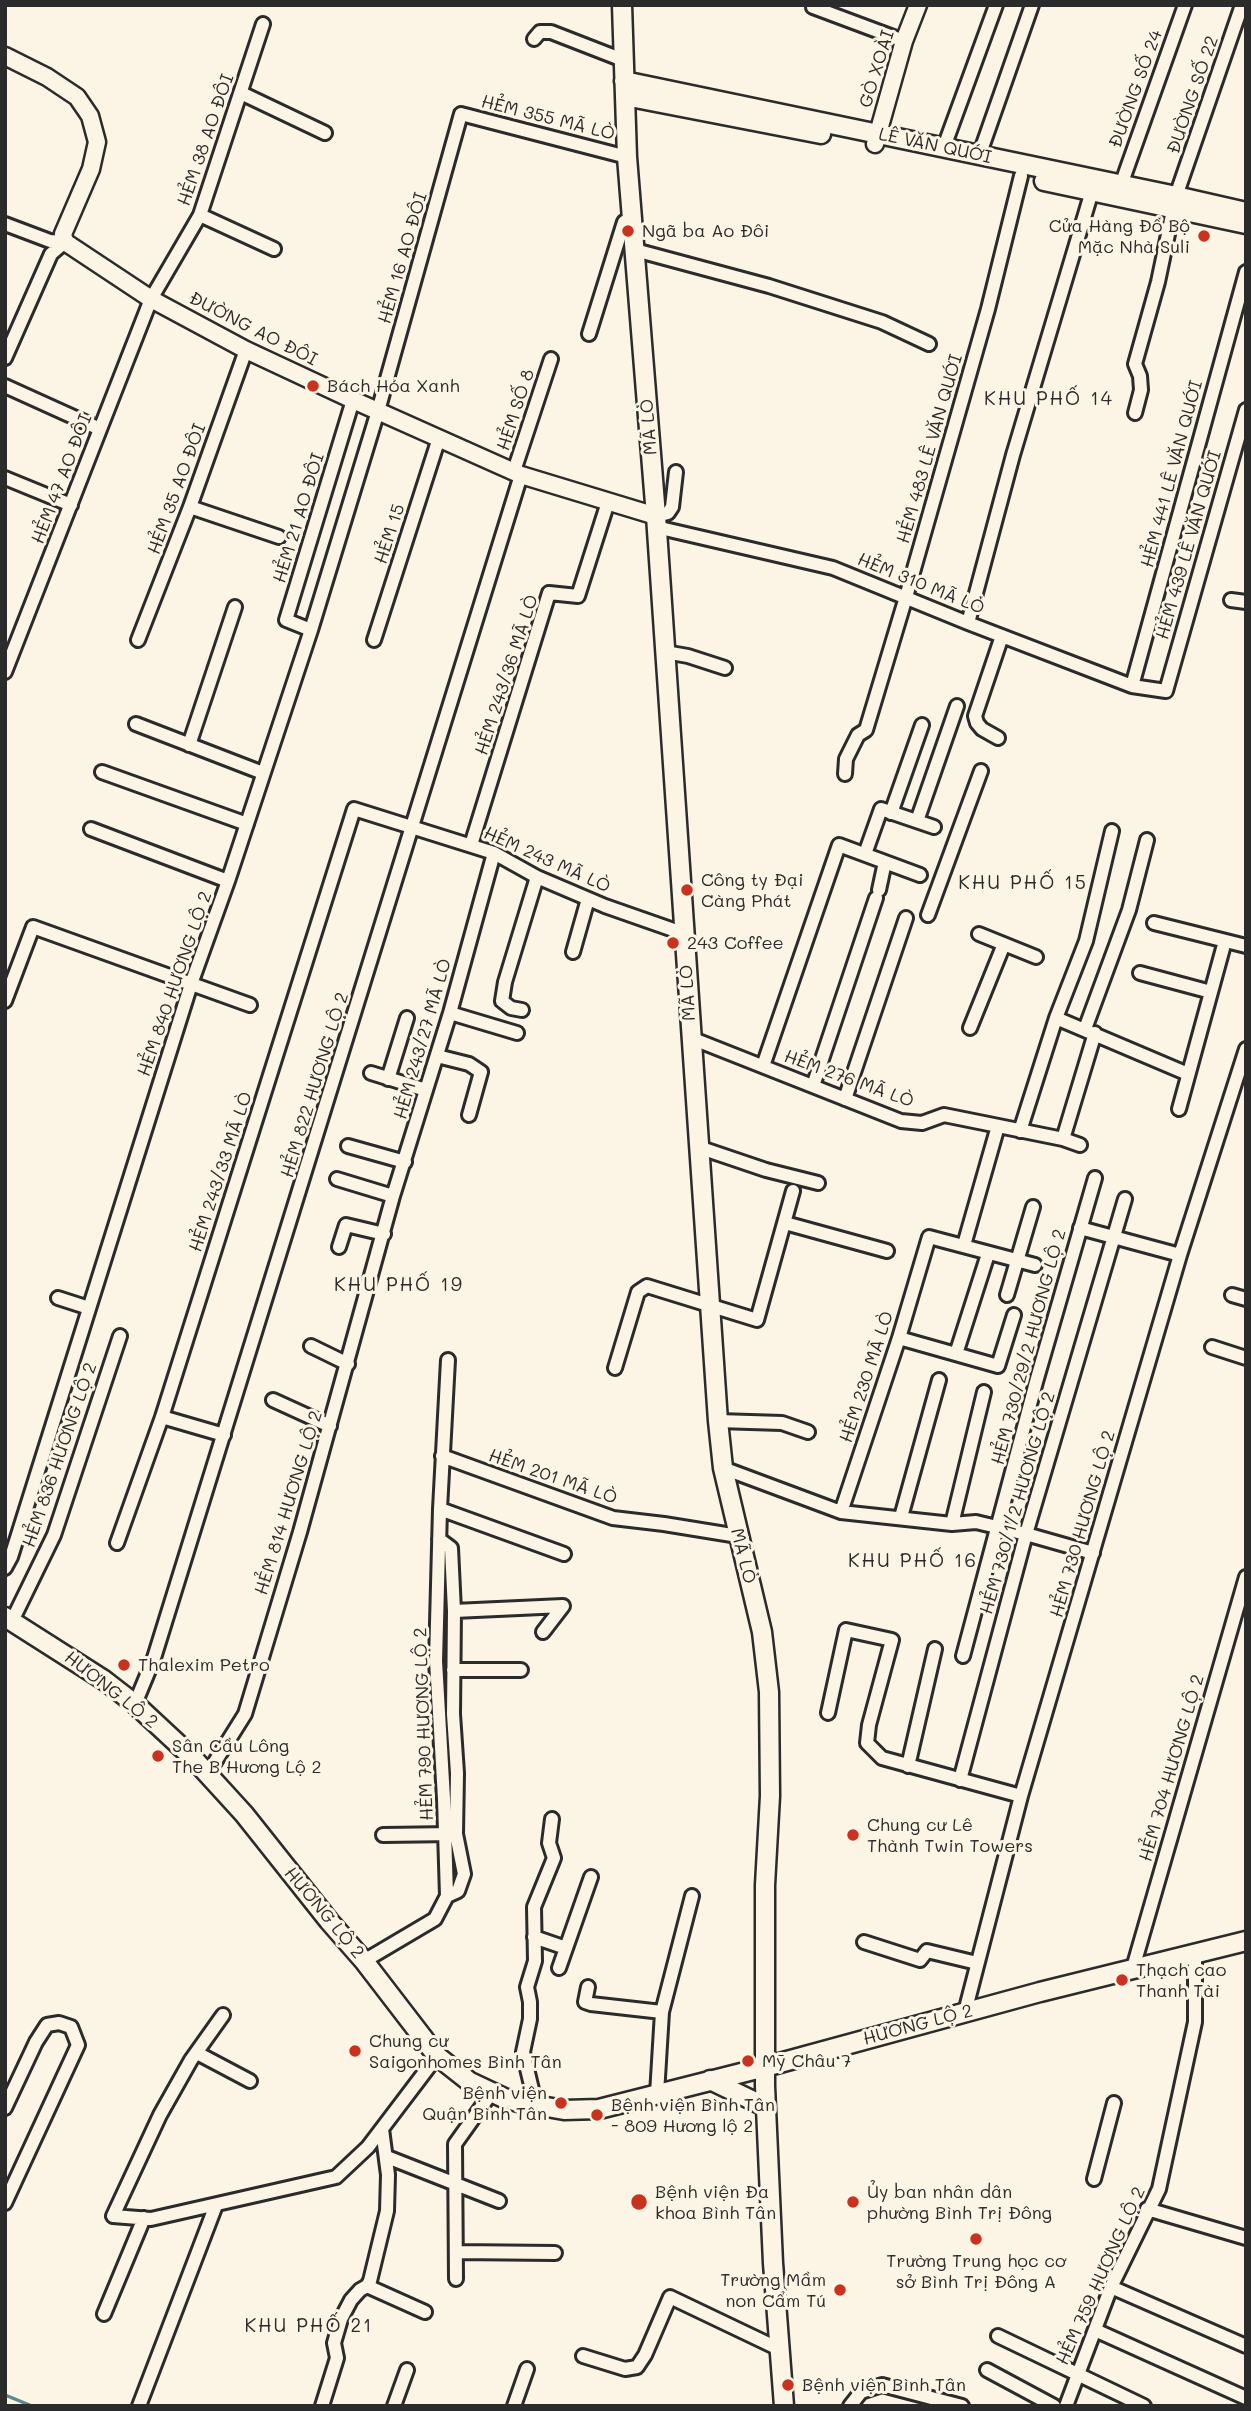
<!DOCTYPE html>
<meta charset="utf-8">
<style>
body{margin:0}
#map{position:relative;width:1251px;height:2411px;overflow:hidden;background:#fcf5e5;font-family:Mali,sans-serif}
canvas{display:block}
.frame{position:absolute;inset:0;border:7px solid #2b2b2b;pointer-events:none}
</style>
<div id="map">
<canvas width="1251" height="2411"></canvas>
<div class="frame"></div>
</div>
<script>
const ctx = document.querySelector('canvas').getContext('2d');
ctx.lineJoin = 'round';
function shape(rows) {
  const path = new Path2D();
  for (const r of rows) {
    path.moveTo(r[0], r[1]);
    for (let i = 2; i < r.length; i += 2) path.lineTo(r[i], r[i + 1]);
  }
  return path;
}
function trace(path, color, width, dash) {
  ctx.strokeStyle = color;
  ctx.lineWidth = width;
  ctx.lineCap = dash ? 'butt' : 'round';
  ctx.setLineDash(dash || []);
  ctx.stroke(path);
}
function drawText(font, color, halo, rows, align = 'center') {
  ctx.font = font + ' Mali,sans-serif';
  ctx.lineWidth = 6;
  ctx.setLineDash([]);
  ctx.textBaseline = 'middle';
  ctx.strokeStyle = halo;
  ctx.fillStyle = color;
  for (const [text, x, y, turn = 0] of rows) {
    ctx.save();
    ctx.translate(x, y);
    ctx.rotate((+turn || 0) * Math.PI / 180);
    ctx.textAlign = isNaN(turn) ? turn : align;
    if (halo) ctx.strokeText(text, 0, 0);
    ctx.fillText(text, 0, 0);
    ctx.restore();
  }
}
trace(shape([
 [5,2395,32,2406]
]), '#5a8a8e', 3.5);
const minor = shape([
 [813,5,813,7,904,41],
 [534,39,540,32,551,32,623,60],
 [241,93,325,133],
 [944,147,996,5],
 [979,156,1032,5],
 [1121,185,1185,5],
 [200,215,274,249],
 [5,224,50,241,65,242],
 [635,250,769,286,882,322,929,344],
 [589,334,624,222,632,217],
 [5,358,51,254,65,242],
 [5,386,100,429],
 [1135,413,1141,390,1140,376,1135,364,1158,282,1176,196,1242,5],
 [514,471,551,359],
 [5,478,71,505],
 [190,507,279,537],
 [656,516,668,513,672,507,676,472],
 [656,527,833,568,968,623,1132,686,1166,691,1246,410],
 [1231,600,1246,602],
 [968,623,1013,455,1092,191],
 [311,630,286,620,353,400],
 [138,640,190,507,246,350],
 [374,640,439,438],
 [665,652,688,656,725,668],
 [5,672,151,299,200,215,263,24],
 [1132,686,1246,272],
 [136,724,263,773],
 [998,738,982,729,977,723,975,716,1002,636],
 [189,745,235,607],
 [102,772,247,824],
 [845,774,846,759,858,735,866,730,906,597,988,309,1021,176],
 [891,813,922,725],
 [917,821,957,706],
 [91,829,228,881],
 [471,845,549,593,578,596,608,502],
 [865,854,881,809,934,827],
 [879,890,885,862],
 [928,915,981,771],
 [1154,923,1246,946],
 [979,934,1036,957],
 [573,952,588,899],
 [1140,973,1211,992],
 [5,1001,33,927,250,1005],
 [522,1010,511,1008,502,1001,505,982,537,877],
 [450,1013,517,1033],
 [1056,1018,1188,1074],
 [970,1028,1004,944],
 [1085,1029,1129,910,1147,840],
 [691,1038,901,1121,922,1123,944,1115,1063,1139,1080,1145],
 [437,1056,469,1064,481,1072,469,1115],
 [763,1066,839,845,920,875],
 [371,1073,426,1090],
 [388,1079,407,1018],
 [813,1086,876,898],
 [845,1099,906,918],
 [1179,1109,1225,941],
 [1020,1131,1056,1018,1086,941,1112,831],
 [1063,1139,1095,1033],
 [348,1146,405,1162],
 [698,1147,766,1170,818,1183],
 [337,1179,393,1196],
 [785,1223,887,1251],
 [1080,1228,1180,1255],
 [964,1245,998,1126],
 [339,1247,346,1225,384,1234],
 [1007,1295,1033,1207],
 [1232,1295,1246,1299],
 [58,1298,89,1308],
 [899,1338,998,1366,1014,1315],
 [311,1346,348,1364],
 [1212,1347,1246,1358],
 [956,1354,988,1254],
 [615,1368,638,1292,647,1286,757,1320,793,1191],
 [273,1400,330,1426],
 [162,1417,224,1435],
 [718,1421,782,1423,808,1432],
 [442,1456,613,1518,664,1524,738,1536],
 [723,1468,841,1512,899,1338,929,1237,1035,1265],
 [440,1509,564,1554],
 [841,1512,952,1524,976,1522,1026,1534,1093,1553],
 [901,1517,939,1380],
 [952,1524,984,1392],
 [439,1539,451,1548,454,1611,453,1714,457,1773,456,1834,464,1874,458,1891,447,1896],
 [117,1543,162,1417,354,809,494,853,537,877,605,906,685,934],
 [5,1568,11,1557,191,984,228,881,311,630,378,411,461,114,627,157],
 [454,1611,563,1606,543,1632],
 [12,1621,54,1535,120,1336],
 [963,1656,1036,1382,1095,1178],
 [453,1670,521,1670],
 [135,1704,154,1658,521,475],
 [828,1713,846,1630,892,1640,869,1725,867,1743,882,1758,1021,1796],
 [908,1766,935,1649],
 [208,1773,245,1714,300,1532,393,1196,450,1013,494,853],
 [960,1780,1026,1534,1125,1199],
 [383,1835,453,1834],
 [534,1937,566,1948],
 [864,1942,920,1960,927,1951,977,1963],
 [364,1961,435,1919,447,1896,444,1799,436,1661,440,1509,448,1360],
 [559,1968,591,1877],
 [1133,1968,1246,1577],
 [588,1987,585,2002,591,2004,662,2012],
 [965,2012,1021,1796,1180,1255,1246,1049],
 [223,2015,191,2060,160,2115,113,2216,151,2219,336,2177,368,2147,437,2056],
 [197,2053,250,2081],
 [657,2094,662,2012,692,1896],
 [536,2106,523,2052,530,2019,530,2002,527,1987,535,1961,534,1907,554,1858,549,1843,552,1819],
 [5,2108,36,2042,47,2025,59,2023,71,2027,78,2045,5,2203],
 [387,2157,499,2201],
 [1094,2179,1114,2103],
 [1147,2209,1246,2238],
 [456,2252,555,2253],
 [456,2279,455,2144,492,2092],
 [367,2286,425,2312],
 [1111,2287,1246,2346],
 [104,2314,144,2218],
 [1095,2330,1246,2398],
 [998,2336,1144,2406],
 [583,2356,625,2369,637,2367,645,2355,670,2297,779,2349],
 [987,2370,1054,2406],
 [139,2406,216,2205],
 [322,2406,337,2358,334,2343,341,2319,351,2300,360,2290,367,2286,370,2281,387,2211,388,2175,382,2129],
 [394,2406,407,2370],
 [514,2406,527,2369],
 [850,2406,861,2392,882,2385,962,2406],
 [1066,2406,1111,2287,1159,2189,1195,2022,1195,1954]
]);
const tertiary = shape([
 [5,56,47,77,77,97,90,116,97,142,91,169,63,234,65,242,151,299,246,350,353,400,521,475,656,516],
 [875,144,904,41,918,5]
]);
const secondary = shape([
 [622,5,627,157,656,516,718,1421,723,1468,762,1632,769,1692,770,1796,765,1885,765,2086,773,2263,784,2406],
 [624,81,1176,196,1246,212],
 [625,96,821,134],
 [1044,181,1246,224],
 [5,1617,104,1680,135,1704,192,1757,244,1814,329,1921,364,1961,437,2056,470,2082,504,2098,518,2102,564,2110,599,2109,765,2067,1040,1992,1246,1941],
 [710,2080,766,2107]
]);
trace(minor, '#2b2b2b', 18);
trace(tertiary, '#2b2b2b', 21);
trace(secondary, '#2b2b2b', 23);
trace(minor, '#fcf5e5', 12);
trace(tertiary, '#fcf5e5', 16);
trace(secondary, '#fcf5e5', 18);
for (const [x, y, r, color] of [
 [628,231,7,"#c8321e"],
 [1204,236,7,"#c8321e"],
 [313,386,7,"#c8321e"],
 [687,890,7,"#c8321e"],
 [673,943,7,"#c8321e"],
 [124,1665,7,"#c8321e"],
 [158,1756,7,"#c8321e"],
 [853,1835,7,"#c8321e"],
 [1122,1980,7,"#c8321e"],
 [355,2051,7,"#c8321e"],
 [748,2061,7,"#c8321e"],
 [561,2103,7,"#c8321e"],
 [597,2115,7,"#c8321e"],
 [639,2202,9,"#c8321e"],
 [853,2202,7,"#c8321e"],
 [976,2239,7,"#c8321e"],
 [840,2290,7,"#c8321e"],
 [788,2385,7,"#c8321e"]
]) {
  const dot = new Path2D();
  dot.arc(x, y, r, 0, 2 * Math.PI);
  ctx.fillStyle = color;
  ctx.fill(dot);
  trace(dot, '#fcf5e5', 2.5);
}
drawText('18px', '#2b2b2b', '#fcf5e5', [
 ["GÒ XOÀI",877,69,-73],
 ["ĐƯỜNG SỐ 24",1136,89,-70],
 ["ĐƯỜNG SỐ 22",1193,95,-71],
 ["HẺM 355 MÃ LÒ",548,118,14],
 ["HẺM 38 AO ĐÔI",206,140,-71],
 ["LÊ VĂN QUỚI",935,146,12],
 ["HẺM 16 AO ĐÔI",403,258,-74],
 ["ĐƯỜNG AO ĐÔI",253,329,27],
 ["HẺM SỐ 8",516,410,-72],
 ["MÃ LÒ",649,427,-94],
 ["HẺM 483 LÊ VĂN QUỚI",930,449,-74],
 ["HẺM 441 LÊ VĂN QUỚI",1172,474,-75],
 ["HẺM 47 AO ĐÔI",62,479,-69],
 ["HẺM 35 AO ĐÔI",177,489,-70],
 ["HẺM 21 AO ĐÔI",299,518,-73],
 ["HẺM 15",390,534,-72],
 ["HẺM 439 LÊ VĂN QUỚI",1189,545,-74],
 ["HẺM 310 MÃ LÒ",921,584,22],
 ["HẺM 243/36 MÃ LÒ",507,675,-72],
 ["HẺM 243 MÃ LÒ",547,860,24],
 ["HẺM 840 HƯƠNG LỘ 2",175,984,-71],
 ["MÃ LÒ",688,993,-93],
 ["HẺM 243/27 MÃ LÒ",423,1039,-74],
 ["HẺM 276 MÃ LÒ",849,1079,20],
 ["HẺM 822 HƯƠNG LỘ 2",315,1085,-73],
 ["HẺM 243/33 MÃ LÒ",221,1172,-72],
 ["HẺM 730/29/2 HƯƠNG LỘ 2",1029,1347,-75],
 ["HẺM 230 MÃ LÒ",867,1377,-72],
 ["HẺM 836 HƯƠNG LỘ 2",60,1455,-71],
 ["HẺM 201 MÃ LÒ",553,1477,19],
 ["HẺM 814 HƯƠNG LỘ 2",289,1503,-73],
 ["HẺM 730/1/2 HƯƠNG LỘ 2",1018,1503,-74],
 ["HẺM 730 HƯƠNG LỘ 2",1083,1524,-74],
 ["MÃ LÒ",743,1556,76],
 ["HƯƠNG LỘ 2",111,1690,38],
 ["HẺM 790 HƯƠNG LỘ 2",424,1724,-92],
 ["HẺM 704 HƯƠNG LỘ 2",1172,1768,-74],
 ["HƯƠNG LỘ 2",324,1913,50],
 ["HƯƠNG LỘ 2",918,2025,-15],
 ["HẺM 759 HƯƠNG LỘ 2",1101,2276,-66]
]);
drawText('18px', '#2b2b2b', '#fcf5e5', [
 ["Cửa Hàng Đồ Bộ",1190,226,"right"],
 ["Mặc Nhà Suli",1190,247,"right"],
 ["Ngã ba Ao Đôi",642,231],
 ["Bách Hóa Xanh",327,386],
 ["Công ty Đại",701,880],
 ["Càng Phát",701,901],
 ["243 Coffee",687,943],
 ["Thalexim Petro",138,1665],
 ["Sân Cầu Lông",172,1746],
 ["The B Hương Lộ 2",172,1767],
 ["Chung cư Lê",867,1825],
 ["Thành Twin Towers",867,1846],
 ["Thạch cao",1136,1970],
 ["Thanh Tài",1136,1991],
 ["Chung cư",369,2041],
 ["Saigonhomes Bình Tân",369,2062],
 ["Mỹ Châu 7",762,2061],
 ["Bệnh viện",547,2093,"right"],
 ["Quận Bình Tân",547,2114,"right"],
 ["Bệnh viện Bình Tân",611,2105],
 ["- 809 Hương lộ 2",611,2126],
 ["Bệnh viện Đa",655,2192],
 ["khoa Bình Tân",655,2213],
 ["Ủy ban nhân dân",867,2192],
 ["phường Bình Trị Đông",867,2213],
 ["Trường Trung học cơ",976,2261,"center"],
 ["sở Bình Trị Đông A",976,2282,"center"],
 ["Trường Mầm",826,2280,"right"],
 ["non Cẩm Tú",826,2301,"right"],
 ["Bệnh viện Bình Tân",802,2385]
], 'left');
ctx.letterSpacing = '2px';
drawText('19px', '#2b2b2b', '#fcf5e5', [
 ["KHU PHỐ 14",1049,399],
 ["KHU PHỐ 15",1023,883],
 ["KHU PHỐ 19",399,1285],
 ["KHU PHỐ 16",913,1561],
 ["KHU PHỐ 21",309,2326]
]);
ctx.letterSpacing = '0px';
</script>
